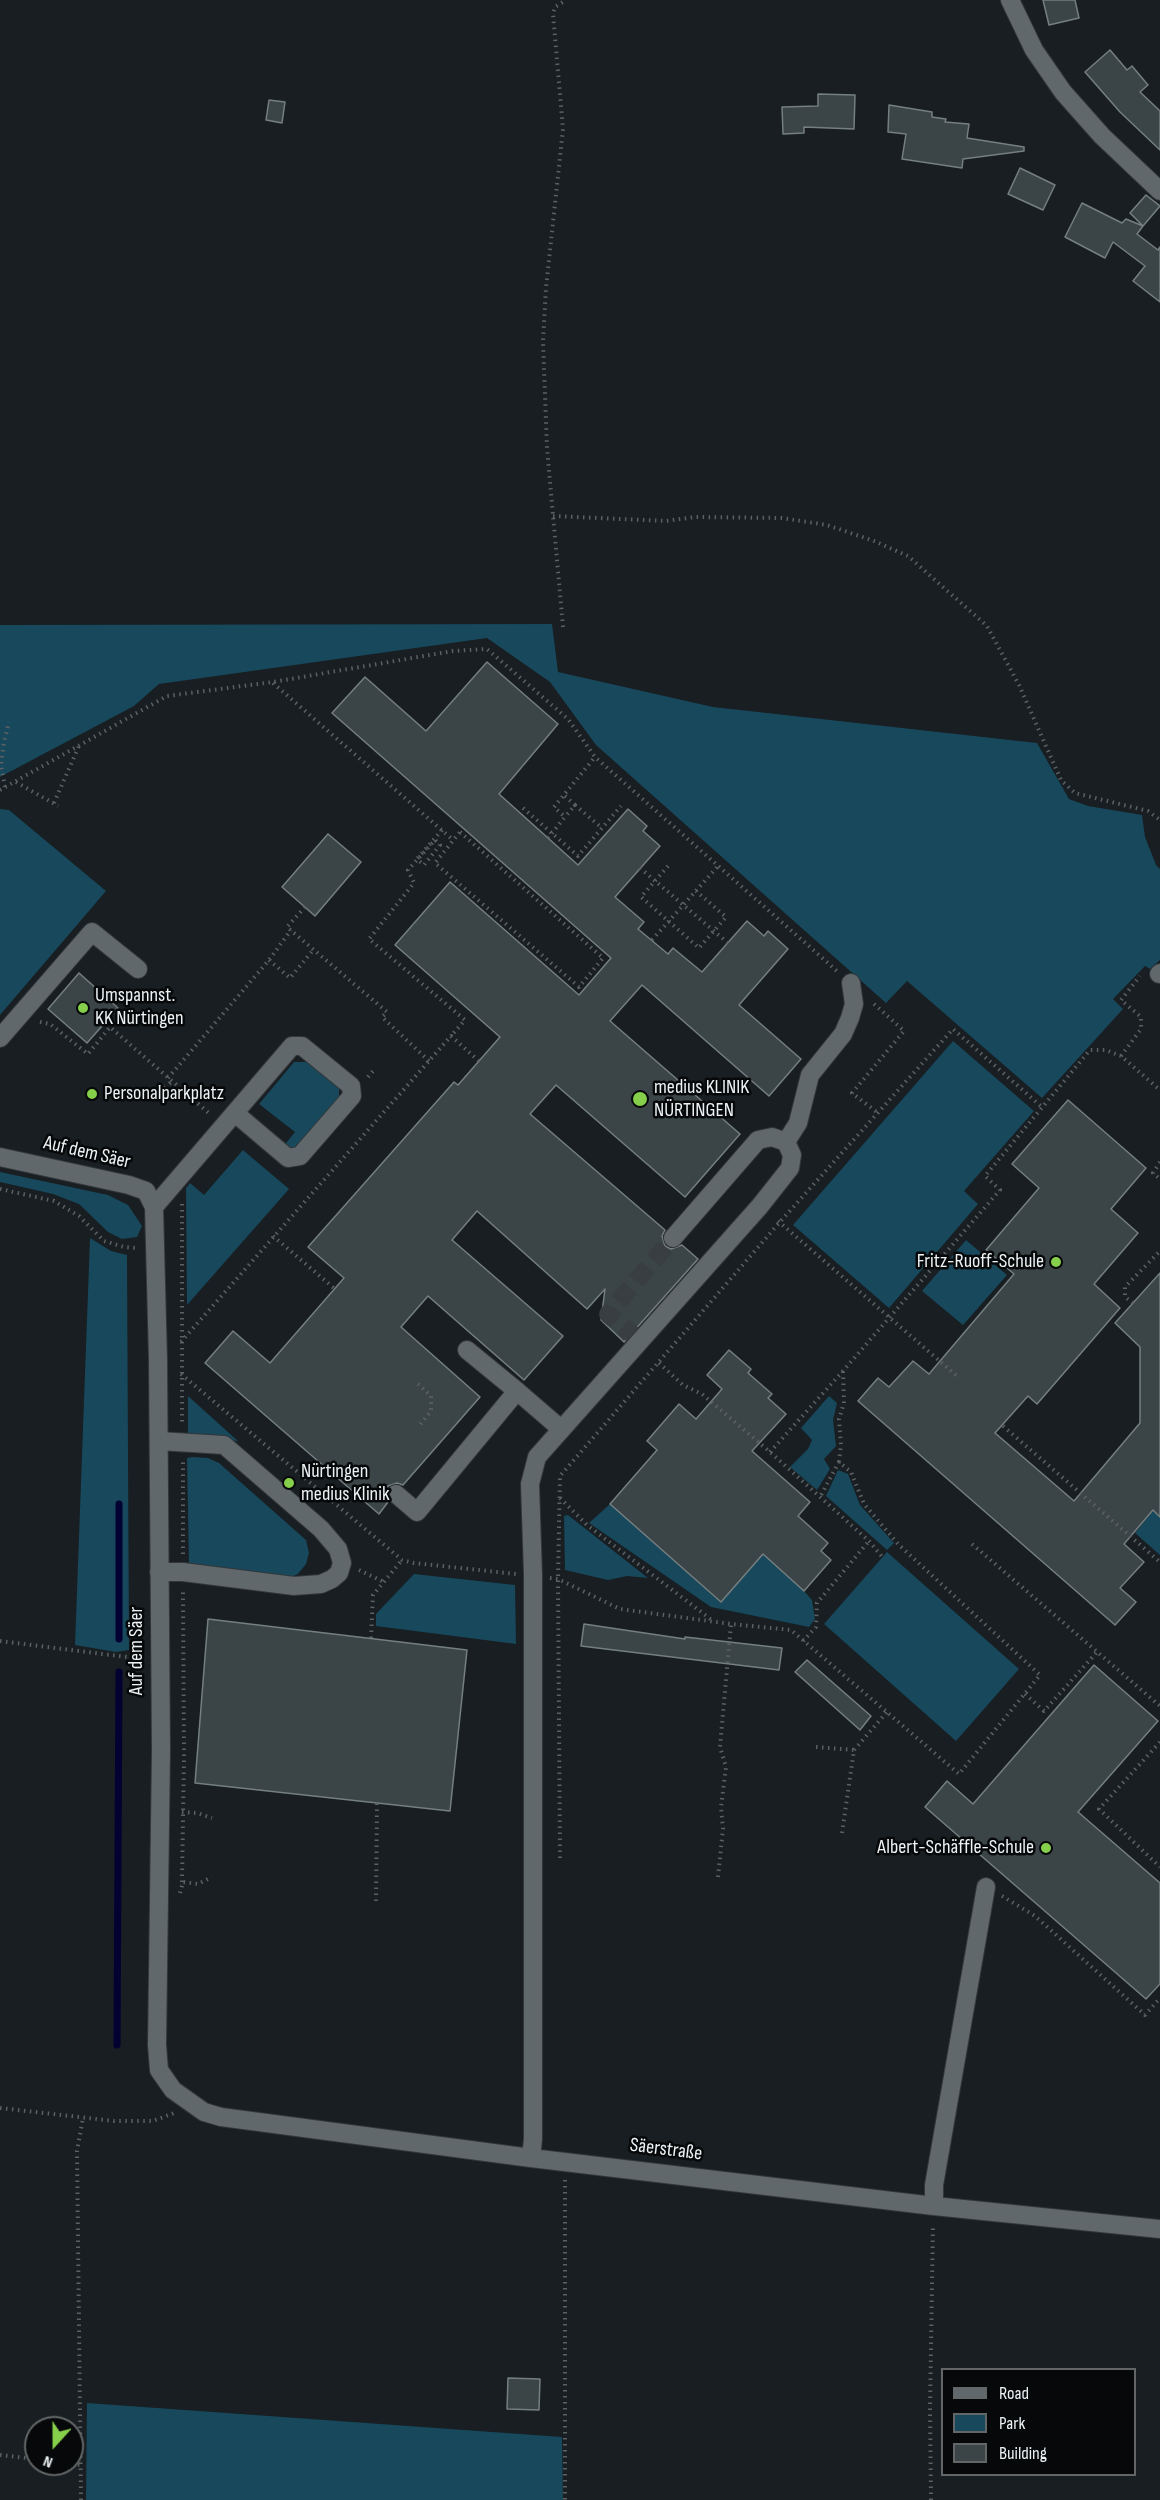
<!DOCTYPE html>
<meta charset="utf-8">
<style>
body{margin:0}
#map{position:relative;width:1160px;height:2500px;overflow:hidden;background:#181e21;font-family:"Sofia Sans Condensed",sans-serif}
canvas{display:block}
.legend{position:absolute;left:941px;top:2368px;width:195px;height:108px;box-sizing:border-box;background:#060809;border:2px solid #626667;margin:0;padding:8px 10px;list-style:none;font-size:18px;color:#edf2f4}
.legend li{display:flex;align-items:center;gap:12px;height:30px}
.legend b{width:30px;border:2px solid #626667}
.north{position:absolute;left:24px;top:2416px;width:60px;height:60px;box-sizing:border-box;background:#060809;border:2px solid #626667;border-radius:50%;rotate:201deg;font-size:16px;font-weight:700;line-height:24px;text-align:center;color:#edf2f4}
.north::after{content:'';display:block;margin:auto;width:21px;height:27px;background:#86cf4b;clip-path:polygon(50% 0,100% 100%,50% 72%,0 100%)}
</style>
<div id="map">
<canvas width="1160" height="2500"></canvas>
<ul class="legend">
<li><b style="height:8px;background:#60686c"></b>Road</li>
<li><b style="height:16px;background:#17485c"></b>Park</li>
<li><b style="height:16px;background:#3b4446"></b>Building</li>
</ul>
<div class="north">N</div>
</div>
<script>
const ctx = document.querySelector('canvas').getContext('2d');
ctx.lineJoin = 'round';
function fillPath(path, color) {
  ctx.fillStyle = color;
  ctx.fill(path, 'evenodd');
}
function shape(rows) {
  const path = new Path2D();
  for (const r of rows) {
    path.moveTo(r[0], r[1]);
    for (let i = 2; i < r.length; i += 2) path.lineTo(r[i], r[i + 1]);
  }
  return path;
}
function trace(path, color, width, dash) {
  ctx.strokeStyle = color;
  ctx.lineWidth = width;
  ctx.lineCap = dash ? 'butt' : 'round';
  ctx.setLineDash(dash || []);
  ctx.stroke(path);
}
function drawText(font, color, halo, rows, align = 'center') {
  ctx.font = font + ' "Sofia Sans Condensed",sans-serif';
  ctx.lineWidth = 5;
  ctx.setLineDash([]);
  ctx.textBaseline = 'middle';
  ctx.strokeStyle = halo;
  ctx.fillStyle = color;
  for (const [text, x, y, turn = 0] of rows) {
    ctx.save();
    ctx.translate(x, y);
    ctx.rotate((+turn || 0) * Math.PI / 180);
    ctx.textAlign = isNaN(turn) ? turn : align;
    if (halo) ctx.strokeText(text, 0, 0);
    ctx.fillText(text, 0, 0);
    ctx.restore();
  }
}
fillPath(shape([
 [552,624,558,672,713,707,1037,743,1069,799,1088,806,1142,815,1145,837,1156,865,1160,869,1160,960,1150,969,1145,966,1113,999,1123,1009,1042,1098,907,981,886,1003,596,745,550,682,487,638,159,684,134,706,0,777,0,625],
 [0,809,9,810,106,891,0,1015],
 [953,1041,1034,1111,964,1191,978,1204,889,1308,793,1225],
 [294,1062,310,1062,339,1088,339,1103,298,1148,283,1147,295,1132,259,1104],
 [243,1150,289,1189,187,1305,186,1188,190,1183,204,1195],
 [0,1172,108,1195,128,1205,142,1226,137,1237,122,1239,108,1232,79,1204,53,1194,0,1182],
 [90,1238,111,1251,127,1255,129,1650,116,1652,75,1645],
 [966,1240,1007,1275,963,1325,922,1291],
 [188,1396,238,1441,188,1437],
 [829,1396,837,1403,833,1420,836,1446,824,1459,830,1469,817,1490,790,1467,808,1449,812,1440,801,1428],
 [193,1457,208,1458,219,1463,306,1540,309,1553,306,1564,298,1574,287,1579,189,1567,187,1458],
 [838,1470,848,1474,860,1505,894,1543,887,1550,826,1496],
 [610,1504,720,1602,787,1526,804,1591,812,1600,815,1619,809,1627,711,1607,589,1523],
 [1153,1511,1160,1517,1160,1555,1135,1533],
 [568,1515,648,1578,627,1576,608,1580,565,1570,564,1516],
 [887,1552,1019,1669,956,1741,824,1624],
 [414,1574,515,1585,516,1644,376,1626,376,1614],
 [87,2403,562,2437,563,2500,86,2500]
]), '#17485c');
trace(shape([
 [119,1639,119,1504],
 [117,2045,119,1672]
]), '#020132', 7);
const building = shape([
 [1043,0,1075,0,1079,18,1049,25,1043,0],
 [1110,50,1127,70,1132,66,1148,85,1140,92,1160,111,1160,150,1120,112,1085,72,1110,50],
 [818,94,855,95,854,129,804,127,804,133,783,134,782,107,818,106,818,94],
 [269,100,285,102,282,123,266,120,269,100],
 [889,105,932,112,932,117,946,119,945,122,969,124,967,138,1024,147,1024,151,963,159,962,168,902,159,906,134,888,132,889,105],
 [1020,168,1055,185,1043,210,1008,194,1020,168],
 [1146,195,1160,206,1143,226,1130,213,1146,195],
 [1082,203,1122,223,1126,219,1143,226,1137,234,1158,250,1160,247,1160,302,1133,281,1145,266,1113,242,1105,258,1065,237,1082,203],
 [487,662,558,724,499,794,578,865,628,809,647,826,643,831,660,846,615,897,644,922,638,929,668,954,673,948,702,972,747,921,764,936,768,931,788,949,739,1005,801,1059,769,1096,642,985,610,1021,740,1134,685,1197,556,1085,530,1114,665,1230,662,1236,665,1246,671,1249,682,1245,698,1259,624,1342,601,1320,605,1289,587,1309,477,1211,452,1240,563,1336,524,1380,428,1296,401,1327,480,1397,403,1485,397,1483,388,1486,385,1493,388,1502,379,1514,205,1363,233,1331,270,1363,344,1278,308,1247,454,1082,458,1085,500,1037,395,945,450,882,579,995,611,958,332,713,365,677,426,731,487,662],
 [328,834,361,862,315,916,282,887,328,834],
 [79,973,118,1008,87,1043,48,1009,79,973],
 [1068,1100,1146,1168,1111,1209,1138,1233,1094,1284,1120,1308,1037,1404,1028,1396,995,1433,1074,1501,1140,1423,1140,1347,1115,1323,1160,1273,1160,1517,1153,1510,1124,1544,1144,1562,1120,1588,1136,1602,1115,1625,858,1401,878,1378,889,1387,913,1361,929,1374,1014,1274,986,1250,1039,1188,1012,1164,1068,1100],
 [729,1350,751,1369,748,1373,772,1394,768,1398,786,1414,752,1451,810,1502,798,1516,828,1543,821,1551,831,1560,804,1591,763,1554,721,1602,610,1504,657,1450,647,1441,679,1404,696,1419,722,1389,707,1375,729,1350],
 [208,1619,467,1650,450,1811,195,1783,208,1619],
 [584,1624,685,1639,685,1637,782,1648,779,1670,581,1646,584,1624],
 [807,1660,871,1716,860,1730,795,1672,807,1660],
 [1094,1665,1158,1721,1078,1812,1160,1883,1160,1984,1146,1999,925,1807,947,1781,973,1804,1094,1665],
 [508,2378,540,2379,539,2410,507,2409,508,2378]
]);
fillPath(building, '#3b4446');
trace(building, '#757f81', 1.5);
trace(shape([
 [637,1338,608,1314,673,1238]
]), '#383e41', 18, [18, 9]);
const minor = shape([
 [1010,0,1034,50,1063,92,1102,136,1160,191],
 [1159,974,1160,973],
 [0,1038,92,932,138,969],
 [786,1142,798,1123,810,1075,843,1034,850,1018,854,1004,851,983],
 [0,1157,129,1185,146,1191,154,1207,158,1360,161,1751,157,2045,159,2070,173,2090,204,2112,221,2117,531,2158,934,2206,1160,2229],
 [154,1207,292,1046,302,1046,351,1086,352,1096,300,1156,288,1158,236,1114],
 [467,1350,517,1391],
 [159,1441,224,1445,321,1529,338,1549,342,1563,339,1573,332,1579,321,1584,294,1586,183,1572,159,1572],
 [396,1494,417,1512,517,1391,561,1429],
 [531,2158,533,2139,533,1575,530,1484,537,1457,760,1206,790,1168,792,1155,786,1142,772,1137,758,1140,673,1238],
 [934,2206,934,2185,986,1887]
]);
trace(minor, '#33373a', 20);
trace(shape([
 [553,516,666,521,695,517,782,518,827,525,874,541,908,556,987,626,1019,685,1061,780,1075,793,1148,811,1160,820],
 [563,627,547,448,543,341,546,288,563,129,553,14,555,7,566,0],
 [273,683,453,840],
 [16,782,58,806],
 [5,787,1,765,4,742,9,722],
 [0,790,167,696,273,682,453,651,487,649,568,719,595,757,837,971],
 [565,796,575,805,565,817],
 [54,803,79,746],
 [575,805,602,828],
 [523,808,578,856,621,806],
 [442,830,417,859,424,865,440,845,435,840,408,870,414,883,369,939,465,1020,451,1036],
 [460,832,603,958,579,987,435,863,460,832],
 [548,838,565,817,554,807,595,757],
 [668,866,641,897,699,948,726,917,696,891],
 [640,868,728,943],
 [305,907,287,927,387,1012,382,1017,429,1061],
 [652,940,719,865],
 [269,960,290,978,314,949],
 [874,1004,904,1031,852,1093,878,1113],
 [40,1022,50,1024,88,1054,110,1027,211,1115],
 [1121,1056,1141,1029,1141,1017,1121,1000,1140,976],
 [368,1077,373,1071],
 [168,1078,269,960,291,930],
 [165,1088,172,1081],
 [1160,1162,1153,1173,1160,1179],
 [0,1189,54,1201,79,1216,104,1241,124,1247,135,1248],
 [182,1204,182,1425],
 [778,1221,957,1376],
 [273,1236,335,1289],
 [1133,1303,1125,1297,1125,1287,1160,1251],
 [181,1342,451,1036,479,1061],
 [659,1363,683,1385,702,1394,770,1452,869,1541,883,1558],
 [181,1374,402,1560,414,1563,516,1574],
 [418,1384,431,1396,431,1411,419,1426],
 [1003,1426,1160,1562],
 [770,1452,843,1371,1000,1190,985,1176,1090,1050,1106,1050,1121,1056,1160,1090],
 [839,1462,841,1445,839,1419,844,1403,843,1371],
 [560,1498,587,1525,713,1621],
 [972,1544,1160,1706],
 [183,1554,183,1459],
 [359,1570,384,1582],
 [550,1578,558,1579,620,1609,731,1624,791,1630,959,1774,1040,1675,899,1545,864,1504,851,1472,839,1462,820,1497],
 [371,1638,373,1595,402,1560],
 [0,1641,142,1659],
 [803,1641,816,1627,817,1603,869,1541],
 [1025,1694,1044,1711,1097,1652],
 [1160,1742,1099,1809,1160,1867],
 [816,1747,854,1750],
 [182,1812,197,1813,212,1818],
 [842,1833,854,1750,887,1712],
 [560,1858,558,1579,560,1476,779,1223,953,1029,1042,1107],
 [718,1877,723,1829,721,1807,726,1767,720,1747,731,1624],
 [182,1882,184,1755,183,1591],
 [180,1893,183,1882,198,1884,212,1877],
 [1002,1896,1035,1916,1145,2015,1160,1998],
 [376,1901,377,1803],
 [0,2108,114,2121,153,2121,174,2113],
 [565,2180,565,2500],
 [0,2455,36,2459],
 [72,2464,81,2465],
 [81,2500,77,2151,83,2118],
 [931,2500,930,2408,933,2224]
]), '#5c6164', 4, [1.5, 4.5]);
trace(minor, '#60686c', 18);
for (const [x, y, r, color] of [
 [83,1008,6,"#86cf4b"],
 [92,1094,6,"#86cf4b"],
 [640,1099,8,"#86cf4b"],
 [1056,1262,6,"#86cf4b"],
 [289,1483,6,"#86cf4b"],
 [1046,1848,6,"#86cf4b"]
]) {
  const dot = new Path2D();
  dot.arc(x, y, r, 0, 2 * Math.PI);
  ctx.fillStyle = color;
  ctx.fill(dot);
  trace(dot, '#060809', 2);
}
drawText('20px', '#edf2f4', '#060809', [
 ["Umspannst.",95,996],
 ["KK Nürtingen",95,1019],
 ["medius KLINIK",654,1088],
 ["NÜRTINGEN",654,1111],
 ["Personalparkplatz",104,1094],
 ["Fritz-Ruoff-Schule",1044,1262,"right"],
 ["Nürtingen",301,1472],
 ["medius Klinik",301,1495],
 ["Albert-Schäffle-Schule",1034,1848,"right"]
], 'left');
drawText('20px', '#edf2f4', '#060809', [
 ["Auf dem Säer",87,1153,13],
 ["Auf dem Säer",137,1651,-90],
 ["Säerstraße",666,2150,7]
]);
</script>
